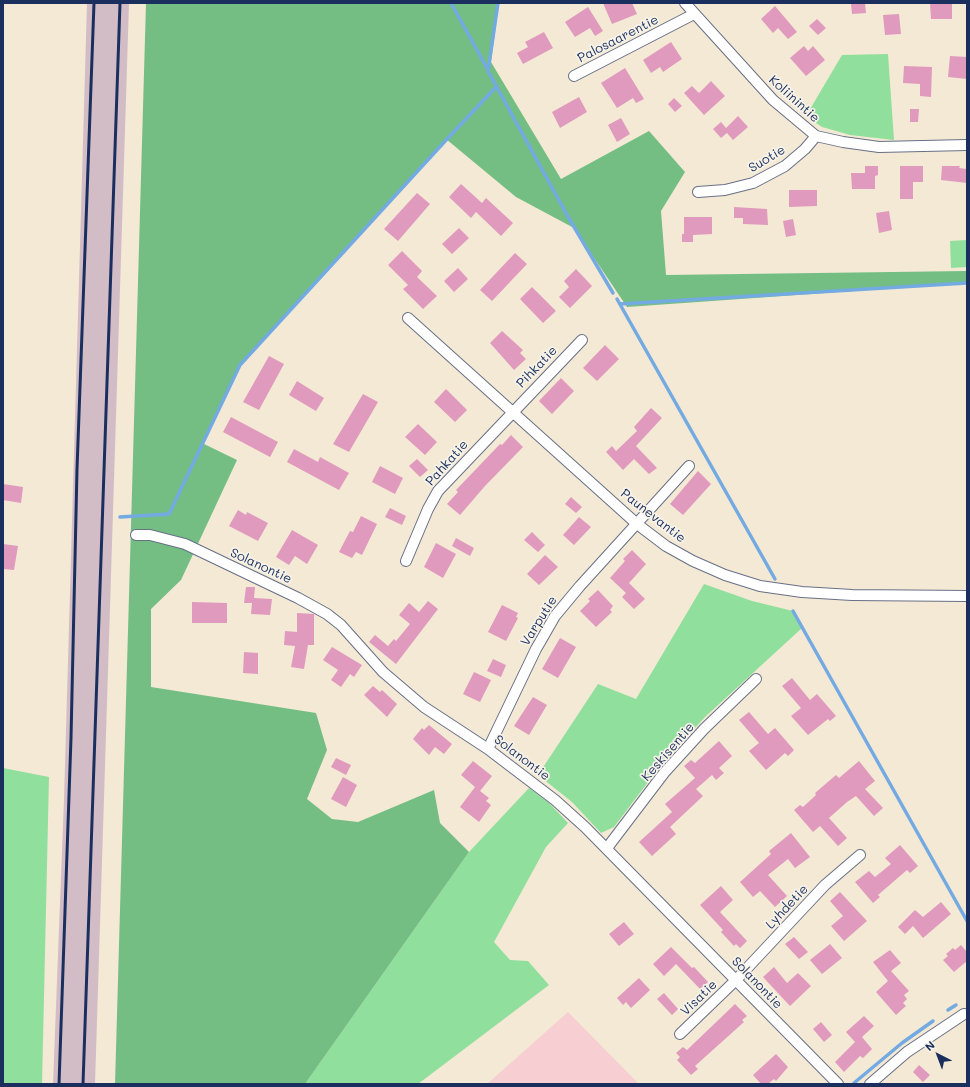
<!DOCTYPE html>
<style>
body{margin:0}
#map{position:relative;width:970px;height:1087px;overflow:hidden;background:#f4e9d4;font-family:Mali,sans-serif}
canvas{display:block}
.frame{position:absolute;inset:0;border:4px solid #1b2f5e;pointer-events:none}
.north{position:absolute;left:918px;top:1035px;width:40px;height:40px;-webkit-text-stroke:3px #f7f3e8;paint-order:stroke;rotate:318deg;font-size:11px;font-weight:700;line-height:16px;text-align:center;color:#1b2f5e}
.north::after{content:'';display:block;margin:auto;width:14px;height:18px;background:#1b2f5e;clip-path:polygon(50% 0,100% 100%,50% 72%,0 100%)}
</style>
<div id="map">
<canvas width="970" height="1087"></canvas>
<div class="frame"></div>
<div class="north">N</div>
</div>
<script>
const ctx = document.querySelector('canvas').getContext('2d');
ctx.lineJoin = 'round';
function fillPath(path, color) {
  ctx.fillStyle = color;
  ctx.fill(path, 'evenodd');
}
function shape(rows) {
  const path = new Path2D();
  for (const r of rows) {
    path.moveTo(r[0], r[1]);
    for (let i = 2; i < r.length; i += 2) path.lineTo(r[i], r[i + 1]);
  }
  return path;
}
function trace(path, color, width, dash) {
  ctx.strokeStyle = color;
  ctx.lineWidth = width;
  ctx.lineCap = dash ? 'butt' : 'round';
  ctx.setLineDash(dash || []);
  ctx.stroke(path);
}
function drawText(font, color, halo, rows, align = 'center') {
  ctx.font = font + ' Mali,sans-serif';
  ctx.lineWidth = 3.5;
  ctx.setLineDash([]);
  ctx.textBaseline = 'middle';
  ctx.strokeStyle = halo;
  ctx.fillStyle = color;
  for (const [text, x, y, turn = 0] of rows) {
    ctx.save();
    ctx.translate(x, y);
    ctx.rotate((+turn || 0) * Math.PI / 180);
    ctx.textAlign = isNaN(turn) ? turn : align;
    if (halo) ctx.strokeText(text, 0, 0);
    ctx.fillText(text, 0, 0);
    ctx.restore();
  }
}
fillPath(shape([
 [568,1012,639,1084,487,1084]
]), '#f7cfd3');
fillPath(shape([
 [87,3,129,3,95,1084,53,1084,64,799]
]), '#d2bdc7');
fillPath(shape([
 [888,54,894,140,850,135,822,127,806,116,842,55],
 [967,240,967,267,951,268,950,241],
 [704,584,752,601,793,611,802,628,705,717,661,765,614,827,601,833,572,802,538,775,598,684,636,699],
 [3,768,49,777,42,1084,3,1084],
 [529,788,549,803,568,823,546,847,494,942,510,960,528,961,549,985,418,1084,305,1084,469,852]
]), '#91df9d');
fillPath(shape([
 [146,3,499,3,491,62,561,179,649,131,685,172,661,211,666,275,967,271,967,283,627,307,574,228,516,197,446,139,240,365,202,443,237,460,181,580,151,609,151,687,316,713,327,750,307,799,332,819,358,822,434,790,440,823,469,852,305,1084,115,1084]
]), '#74be84');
trace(shape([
 [451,3,488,70],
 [498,3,488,71,567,215,613,293],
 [617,299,775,579],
 [620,304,967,283],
 [120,517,169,514,240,365,447,139,496,87],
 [793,611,967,921],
 [948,1010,956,1005],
 [854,1083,902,1043,933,1021]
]), '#73aae2', 3.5);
fillPath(shape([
 [603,3,632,3,637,14,612,24],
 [865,3,866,13,852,14,851,4],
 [930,3,952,3,952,19,931,19],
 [775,6,797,32,788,39,778,28,773,33,761,19],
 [588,7,603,31,595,36,590,28,575,37,565,22],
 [899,14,901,34,885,35,883,15],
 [817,19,826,28,818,35,809,26],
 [544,32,553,48,523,64,517,53,528,47,525,42],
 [671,42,682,59,663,72,660,67,651,73,643,60],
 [804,46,808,51,813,46,825,60,806,76,790,58],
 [950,56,967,57,967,79,948,77],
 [904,66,932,67,931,97,920,96,920,84,903,83],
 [625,68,644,99,636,103,633,98,617,108,601,83],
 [711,81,725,96,704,115,684,93,692,86,699,93],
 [579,97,587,112,560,128,552,112],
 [674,98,682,106,675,112,668,104],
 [910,109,919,109,918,122,910,122],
 [738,116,748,127,733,140,727,133,721,138,713,129,721,122,726,128],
 [621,118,630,134,617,142,608,125],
 [865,166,878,166,878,175,875,176,875,189,852,189,851,173,865,173],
 [900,166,923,166,923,182,913,182,913,199,900,199],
 [942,166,960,166,959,168,967,169,967,183,941,180],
 [461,184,482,203,486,198,513,223,501,236,476,212,471,218,449,197],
 [789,190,817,190,817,206,789,207],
 [417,193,430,204,398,241,384,229],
 [734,207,767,209,768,225,743,224,743,218,734,218],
 [889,211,892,230,879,233,876,213],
 [684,217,712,217,712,234,693,235,693,242,682,242,682,234,684,234],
 [793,219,796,235,786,237,783,221],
 [459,228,469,238,452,254,442,244],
 [402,251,422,271,417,277,437,296,423,309,403,289,408,285,388,265],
 [515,253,527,264,492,301,480,290],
 [458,268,468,279,454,292,444,281],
 [576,269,592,286,570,308,559,297,569,287,564,281],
 [532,287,556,311,543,323,520,299],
 [502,331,523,350,520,353,526,359,514,370,490,343],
 [605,345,619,359,597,381,583,368],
 [269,356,284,364,259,410,243,402],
 [561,378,574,391,552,414,539,401],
 [297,381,324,398,316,411,289,395],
 [446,389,467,410,455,422,434,402],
 [363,394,378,402,349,452,333,444],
 [651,408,662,418,636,446,657,468,649,474,634,459,623,470,606,452,612,446,616,451,637,431,634,427],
 [231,417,278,442,270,457,223,432],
 [418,424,437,442,425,455,405,437],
 [511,435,523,447,485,486,460,515,447,504,458,492,456,490,500,444,502,445],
 [294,449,318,462,320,457,349,473,339,490,287,462],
 [417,459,428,470,420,477,409,466],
 [380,466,403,478,395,494,372,482],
 [698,471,711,484,683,515,670,504],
 [3,484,23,487,21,503,3,500],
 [571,497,582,507,576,513,565,504],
 [390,508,406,516,402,525,385,517],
 [238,510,246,515,247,512,268,523,258,541,229,526],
 [361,516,377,524,362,555,356,552,352,558,339,552,350,531,353,532],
 [579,517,591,527,574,545,563,535],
 [292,530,318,545,307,564,295,556,289,565,276,557],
 [532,532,545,545,538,552,524,540],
 [456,538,474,548,470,556,452,546],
 [436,543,456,554,443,578,424,567],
 [3,544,18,546,14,570,3,569],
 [632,550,646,564,629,583,645,599,634,609,622,597,626,593,610,578,625,561,623,559],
 [545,555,558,567,539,585,527,574],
 [246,587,255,587,254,598,272,599,270,615,251,614,252,603,244,603],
 [598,590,613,606,610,610,612,612,596,627,580,611,590,601,588,599],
 [428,601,438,609,396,664,369,642,375,635,388,646,394,639,396,641,410,624,399,615,409,603,419,612],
 [192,602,227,603,227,623,192,623],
 [502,605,518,613,516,617,518,618,506,641,488,632],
 [297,613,314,614,314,645,308,645,304,669,291,667,295,646,284,645,285,631,297,632],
 [560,638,576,647,558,678,542,669],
 [332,647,362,665,354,677,350,674,341,687,331,680,338,670,323,660],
 [244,652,258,653,258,674,243,673],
 [493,659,506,665,501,677,487,671],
 [474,672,491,680,480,702,463,694],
 [792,678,810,700,817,694,836,716,830,721,828,719,808,735,791,716,801,708,782,686],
 [373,686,380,692,382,690,397,704,387,717,364,695],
 [533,697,547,705,529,735,514,726],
 [749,712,768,734,775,728,794,750,788,756,785,753,766,770,749,751,759,743,739,720],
 [429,725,452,744,444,754,435,747,429,755,413,739,422,728,424,730],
 [719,741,732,756,719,768,724,773,716,780,712,775,696,789,703,796,670,827,676,834,652,856,639,842,672,812,665,804,695,778,684,766,691,760,695,763],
 [336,758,351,765,346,775,331,767],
 [473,761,492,776,480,791,489,798,486,801,491,805,479,822,460,807,475,787,461,775],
 [859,761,875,781,865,789,883,808,874,816,856,796,847,802,829,818,847,838,838,846,820,826,813,832,794,810,800,805,803,807,816,795,815,793,836,775,839,778],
 [343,777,357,785,346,807,331,799],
 [791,833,810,857,795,868,788,859,768,875,787,896,775,907,760,891,753,897,740,882,771,854,769,851],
 [900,845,918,866,910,873,907,870,878,895,880,897,873,903,855,882,869,871,875,877,891,864,885,858],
 [721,886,733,900,720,912,747,941,740,948,736,944,734,946,721,932,723,930,700,905],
 [840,892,867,921,844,941,831,926,843,916,830,901],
 [941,902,951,914,923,938,913,926,905,934,898,927,915,910,923,917],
 [624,922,634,934,619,946,609,934],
 [794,937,808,952,799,959,785,944],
 [830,944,842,958,822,974,810,960],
 [961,945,967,952,967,961,954,972,943,960,948,956,946,954,953,948,955,950],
 [671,947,692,968,694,967,708,982,700,989,676,964,664,976,653,964],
 [890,950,901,963,891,971,909,991,904,995,907,999,903,1003,906,1006,896,1015,876,992,888,981,873,962],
 [774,967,787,983,798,973,811,986,790,1006,763,977],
 [639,978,650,990,631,1008,626,1002,623,1005,617,998],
 [664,993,678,1009,672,1015,657,999],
 [735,1004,747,1016,742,1020,744,1022,695,1066,698,1069,691,1075,677,1060,680,1057,676,1053,683,1047,687,1050],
 [864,1016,874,1026,862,1037,872,1049,863,1058,860,1056,844,1072,835,1062,855,1042,846,1032],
 [821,1022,832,1035,824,1042,813,1029],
 [776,1054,788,1067,776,1081,774,1079,768,1084,761,1084,753,1075],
 [919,1065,930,1075,923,1082,913,1072]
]), '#e09abe');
const minor = shape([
 [685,3,773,100,816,136,843,142,879,147,967,145],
 [574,76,694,14],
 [698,192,725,190,753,183,785,166,805,149,816,136],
 [408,318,637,524,666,546,693,561,725,575,760,586,802,592,852,595,967,596],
 [136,535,150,535,185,544,298,598,327,614,341,625,383,672,424,707,488,749,555,800,585,827,838,1084],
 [406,561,428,509,438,491,582,340],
 [488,749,536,649,555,616,580,586,689,466],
 [607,848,664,773,704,729,756,679],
 [680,1034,736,980,825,885,860,855],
 [870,1084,907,1052,964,1014]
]);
trace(minor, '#677087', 12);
trace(minor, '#fff', 10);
trace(shape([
 [59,1084,71,738,77,469,94,3],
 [83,1084,120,3]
]), '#1b2f5e', 3);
drawText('13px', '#1b2f5e', '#f7f3e8', [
 ["Palosaarentie",618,39,-27],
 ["Koliinintie",794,99,42],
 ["Suotie",767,159,-31],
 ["Pihkatie",537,367,-46],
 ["Pahkatie",447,463,-48],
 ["Paunevantie",653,516,38],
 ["Solanontie",261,566,25],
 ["Varputie",539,621,-58],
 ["Keskisentie",668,752,-49],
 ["Solanontie",522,758,37],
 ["Lyhdetie",787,907,-47],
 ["Solanontie",757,983,46],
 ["Visatie",699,998,-44]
]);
</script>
